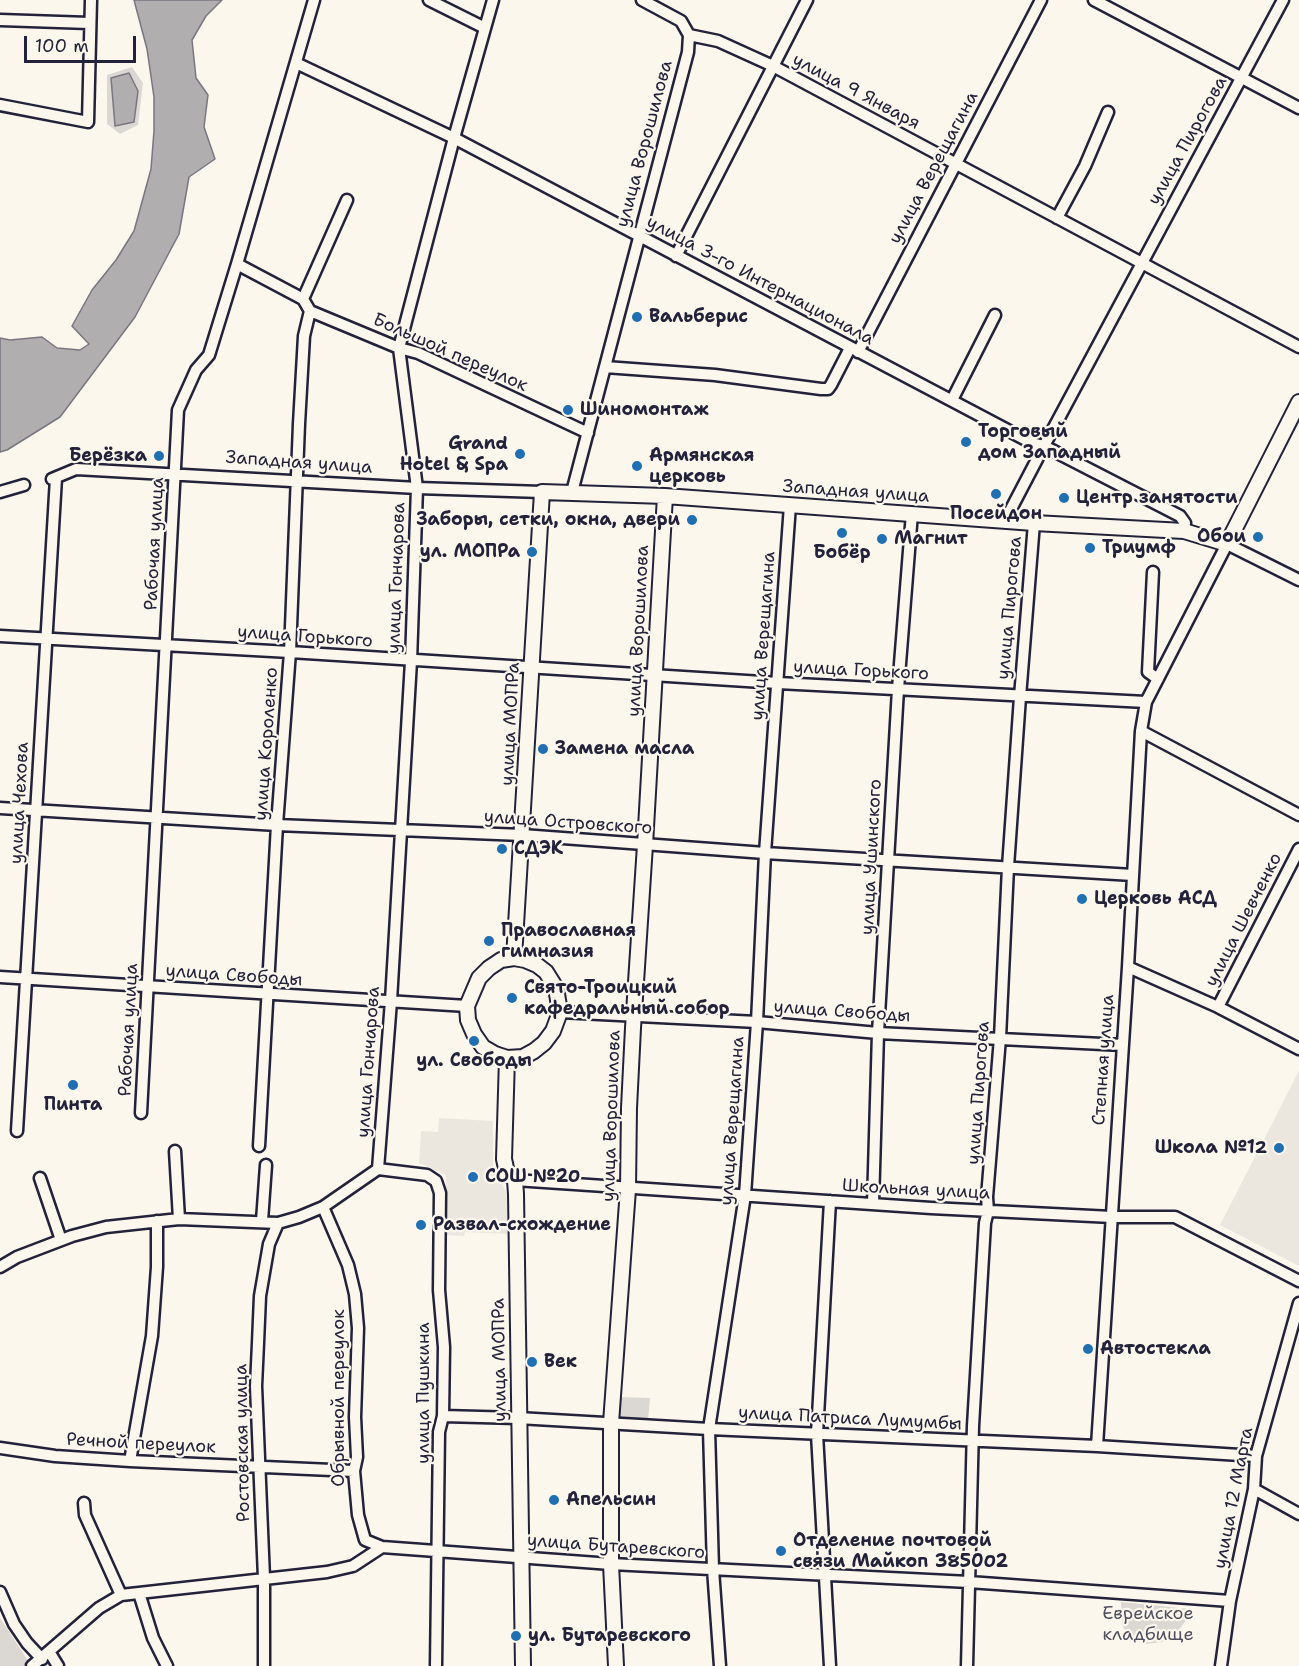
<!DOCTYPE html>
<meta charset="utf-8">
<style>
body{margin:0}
#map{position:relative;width:1299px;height:1666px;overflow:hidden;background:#fbf7ec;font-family:"Shantell Sans",sans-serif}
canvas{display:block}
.scale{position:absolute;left:24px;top:36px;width:112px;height:27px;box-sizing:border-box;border:3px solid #22223b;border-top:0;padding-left:8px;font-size:18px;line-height:21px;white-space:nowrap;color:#22223b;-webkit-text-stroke:4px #fbf7ec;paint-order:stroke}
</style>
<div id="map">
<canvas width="1299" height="1666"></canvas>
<div class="scale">100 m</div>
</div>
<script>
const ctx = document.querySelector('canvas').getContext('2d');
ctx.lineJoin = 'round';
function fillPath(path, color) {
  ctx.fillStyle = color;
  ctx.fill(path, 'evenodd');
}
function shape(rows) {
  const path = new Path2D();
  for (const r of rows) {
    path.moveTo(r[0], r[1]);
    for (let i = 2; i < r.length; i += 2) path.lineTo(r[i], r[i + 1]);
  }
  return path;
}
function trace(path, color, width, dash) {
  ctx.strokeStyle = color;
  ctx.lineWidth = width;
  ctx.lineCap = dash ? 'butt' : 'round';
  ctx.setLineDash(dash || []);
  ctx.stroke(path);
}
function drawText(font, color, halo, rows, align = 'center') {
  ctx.font = font + ' "Shantell Sans",sans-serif';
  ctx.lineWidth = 4.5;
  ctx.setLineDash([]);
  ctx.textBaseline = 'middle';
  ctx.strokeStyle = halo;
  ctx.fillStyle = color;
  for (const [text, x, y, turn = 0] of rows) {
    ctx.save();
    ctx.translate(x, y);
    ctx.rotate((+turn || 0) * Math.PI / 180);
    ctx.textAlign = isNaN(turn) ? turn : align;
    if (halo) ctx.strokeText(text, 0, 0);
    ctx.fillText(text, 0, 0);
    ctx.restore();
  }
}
fillPath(shape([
 [1299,1071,1299,1266,1220,1225],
 [439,1118,493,1121,493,1166,508,1196,507,1234,465,1232,464,1236,444,1235,446,1175,419,1163,421,1131,438,1132]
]), '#ebe7df');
fillPath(shape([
 [132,67,143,83,138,125,120,134,107,124,107,75],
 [618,1397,650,1398,648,1421,616,1419],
 [1121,1602,1190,1609,1187,1619,1178,1631,1162,1642,1146,1644,1135,1641,1126,1633,1122,1624],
 [0,1618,27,1659,34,1662,24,1666,0,1666]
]), '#dbd8d3');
const water = shape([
 [134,0,222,0,206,16,192,40,196,78,208,95,204,127,215,159,189,177,179,234,135,317,60,417,7,450,0,452,0,338,10,340,42,337,57,348,80,350,89,344,72,326,92,290,116,260,134,231,151,169,154,131,154,97,147,49,134,0],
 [129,73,138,91,134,122,115,126,111,78,129,73]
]);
fillPath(water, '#b1aeb0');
trace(water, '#787681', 1.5);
const minor = shape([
 [429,0,485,28],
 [642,0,681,21,689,35],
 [1094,0,1299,108],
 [0,20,89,23],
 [689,35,718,41,773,66,1299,347],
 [296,63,454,138,1032,443,1044,446,1180,516,1185,523,1184,531],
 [0,105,88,122,91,0],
 [1057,218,1085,166,1108,112],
 [676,256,807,0],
 [237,264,303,299,310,311,399,348,418,353,588,433],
 [303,299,347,200],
 [858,352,1041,0],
 [605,367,715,375,821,389,828,389,831,385,850,348],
 [952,400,995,315],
 [52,479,76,469,417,488,542,492],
 [0,492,24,485],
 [572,492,688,52,689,35],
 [1007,521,1011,509,1044,446,1283,0],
 [1153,572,1148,672,1158,679],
 [0,636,290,652,778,683,1146,702],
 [1141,731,1299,815],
 [0,808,277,825,522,835,765,853,1133,875],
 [1128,967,1218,1007,1299,1049],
 [0,977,467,1006],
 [1218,1007,1299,849],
 [560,1012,757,1022,878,1033,1123,1045],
 [141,1113,178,410,196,370,209,355,237,264,314,0],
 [17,1131,56,478],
 [259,1146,277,825,290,652,299,424,304,336,310,311],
 [175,1151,179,1219],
 [378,1169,391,1001,411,661,417,488,399,348,454,138,493,0],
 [378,1169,427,1175,436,1181,440,1193,439,1290,444,1347,443,1416,439,1432,436,1666],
 [40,1178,61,1240],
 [515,1180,931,1208,1112,1217,1175,1217,1299,1281],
 [873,1204,878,1033,898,689,912,513],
 [323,1207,348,1265,355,1294,358,1328,355,1417,357,1457,354,1471,358,1515,365,1540,382,1547],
 [262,1221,266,1165],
 [0,1267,17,1257,72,1236,106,1227,179,1219,278,1223,299,1217,323,1207,378,1169],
 [443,1416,518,1418,709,1429,1097,1446,1256,1456],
 [1097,1446,1128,967,1141,731,1146,702,1227,544,1299,580],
 [0,1448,55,1456,130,1461,354,1471],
 [130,1461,152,1336,157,1267,157,1221],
 [1254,1489,1299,1514],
 [84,1503,85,1515,121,1595],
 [0,1592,14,1624,27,1643,42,1659],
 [139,1593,153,1638,167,1666],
 [50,1653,58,1666],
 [32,1666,99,1608,121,1595,327,1572,353,1566,382,1547,611,1564,969,1582,1230,1601],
 [264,1666,264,1578,256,1386,258,1343,260,1296,269,1244,278,1223],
 [720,1666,713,1569,709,1429,745,1195,757,1022,765,853,790,505],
 [830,1666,817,1434,830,1201],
 [967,1666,973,1426,985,1223,988,1211,987,1197,1000,1038,1008,867,1020,697,1034,523],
 [1221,1666,1230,1601,1254,1489,1256,1456,1299,1303]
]);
const major = shape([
 [514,958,542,492,665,496,1034,523,1184,531,1227,544,1299,402],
 [514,958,525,960,537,965,546,972,556,988,560,1012,553,1031,544,1043,534,1051,523,1057,507,1058,495,1054,483,1047,474,1034,468,1020,467,1006,479,978,489,968,501,960,514,958],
 [507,1058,504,1159,507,1173,515,1180,516,1194,523,1666],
 [616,1666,611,1564,611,1423,628,1189,629,1108,633,1028,645,845,665,496]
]);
trace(minor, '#22223b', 15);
trace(major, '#22223b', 18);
trace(minor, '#fbf7ec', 10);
trace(major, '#fbf7ec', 14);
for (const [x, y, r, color] of [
 [637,317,6,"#1f6fb2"],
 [568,410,6,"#1f6fb2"],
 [966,442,6,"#1f6fb2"],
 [520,454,6,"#1f6fb2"],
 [159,456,6,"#1f6fb2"],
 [637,466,6,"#1f6fb2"],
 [996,494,6,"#1f6fb2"],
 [1064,498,6,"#1f6fb2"],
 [692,520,6,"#1f6fb2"],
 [842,533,6,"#1f6fb2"],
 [1258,537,6,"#1f6fb2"],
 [882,539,6,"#1f6fb2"],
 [1090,548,6,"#1f6fb2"],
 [532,552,6,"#1f6fb2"],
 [543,749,6,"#1f6fb2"],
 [502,849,6,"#1f6fb2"],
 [1082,899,6,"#1f6fb2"],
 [489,941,6,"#1f6fb2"],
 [512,998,6,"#1f6fb2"],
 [474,1041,6,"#1f6fb2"],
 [73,1085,6,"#1f6fb2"],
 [1279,1148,6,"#1f6fb2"],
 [473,1177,6,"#1f6fb2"],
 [421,1225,6,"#1f6fb2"],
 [1088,1349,6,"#1f6fb2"],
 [532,1362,6,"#1f6fb2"],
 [554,1500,6,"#1f6fb2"],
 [781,1551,6,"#1f6fb2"],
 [516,1636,6,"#1f6fb2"]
]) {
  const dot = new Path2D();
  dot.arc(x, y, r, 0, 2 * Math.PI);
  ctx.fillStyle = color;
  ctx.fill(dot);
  trace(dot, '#fbf7ec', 2);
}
drawText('18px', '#22223b', '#fbf7ec', [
 ["улица 9 Января",856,92,28],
 ["улица Пирогова",1188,141,-61],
 ["улица Ворошилова",645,144,-75],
 ["улица Верещагина",934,168,-62],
 ["улица 3-го Интернационала",760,281,28],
 ["Большой переулок",450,353,24],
 ["Западная улица",299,463,4],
 ["Западная улица",856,492,4],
 ["Рабочая улица",155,544,-87],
 ["улица Гончарова",397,578,-88],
 ["улица Пирогова",1010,608,-85],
 ["улица Ворошилова",639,631,-87],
 ["улица Верещагина",764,636,-86],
 ["улица Горького",305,637,4],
 ["улица Горького",861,671,3],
 ["улица МОПРа",511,724,-87],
 ["улица Короленко",267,744,-86],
 ["улица Чехова",20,803,-87],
 ["улица Островского",568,823,4],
 ["улица Ушинского",872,857,-87],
 ["улица Шевченко",1244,920,-63],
 ["улица Свободы",234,976,4],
 ["улица Свободы",842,1012,4],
 ["Рабочая улица",129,1030,-87],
 ["Степная улица",1104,1060,-86],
 ["улица Гончарова",369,1062,-86],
 ["улица Пирогова",979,1093,-86],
 ["улица Ворошилова",612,1116,-88],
 ["улица Верещагина",733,1121,-86],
 ["Школьная улица",916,1190,3],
 ["улица МОПРа",500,1360,-91],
 ["улица Пушкина",424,1393,-90],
 ["Обрывной переулок",339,1398,-90],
 ["улица Патриса Лумумбы",850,1419,3],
 ["Ростовская улица",243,1443,-91],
 ["Речной переулок",141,1444,3],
 ["улица 12 Марта",1234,1498,-79],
 ["улица Бутаревского",616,1547,4]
]);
drawText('bold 18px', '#22223b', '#fbf7ec', [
 ["Вальберис",649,317],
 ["Шиномонтаж",580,410],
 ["Торговый",978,432],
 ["дом Западный",978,453],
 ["Grand",508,444,"right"],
 ["Hotel & Spa",508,465,"right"],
 ["Берёзка",147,456,"right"],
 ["Армянская",649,456],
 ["церковь",649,477],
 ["Центр занятости",1076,498],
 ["Посейдон",996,514,"center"],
 ["Заборы, сетки, окна, двери",680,520,"right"],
 ["Обои",1246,537,"right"],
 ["Магнит",894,539],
 ["Триумф",1102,548],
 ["ул. МОПРа",520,552,"right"],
 ["Бобёр",842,553,"center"],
 ["Замена масла",555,749],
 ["СДЭК",514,849],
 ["Церковь АСД",1094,899],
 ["Православная",501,931],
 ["гимназия",501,952],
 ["Свято-Троицкий",524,988],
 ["кафедральный собор",524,1009],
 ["ул. Свободы",474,1061,"center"],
 ["Пинта",73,1105,"center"],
 ["Школа №12",1267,1148,"right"],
 ["СОШ №20",485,1177],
 ["Развал-схождение",433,1225],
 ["Автостекла",1100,1349],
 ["Век",544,1362],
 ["Апельсин",566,1500],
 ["Отделение почтовой",793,1541],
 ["связи Майкоп 385002",793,1562],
 ["ул. Бутаревского",528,1636]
], 'left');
drawText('18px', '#505061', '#fbf7ec', [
 ["Еврейское",1148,1614],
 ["кладбище",1148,1635]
]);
</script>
